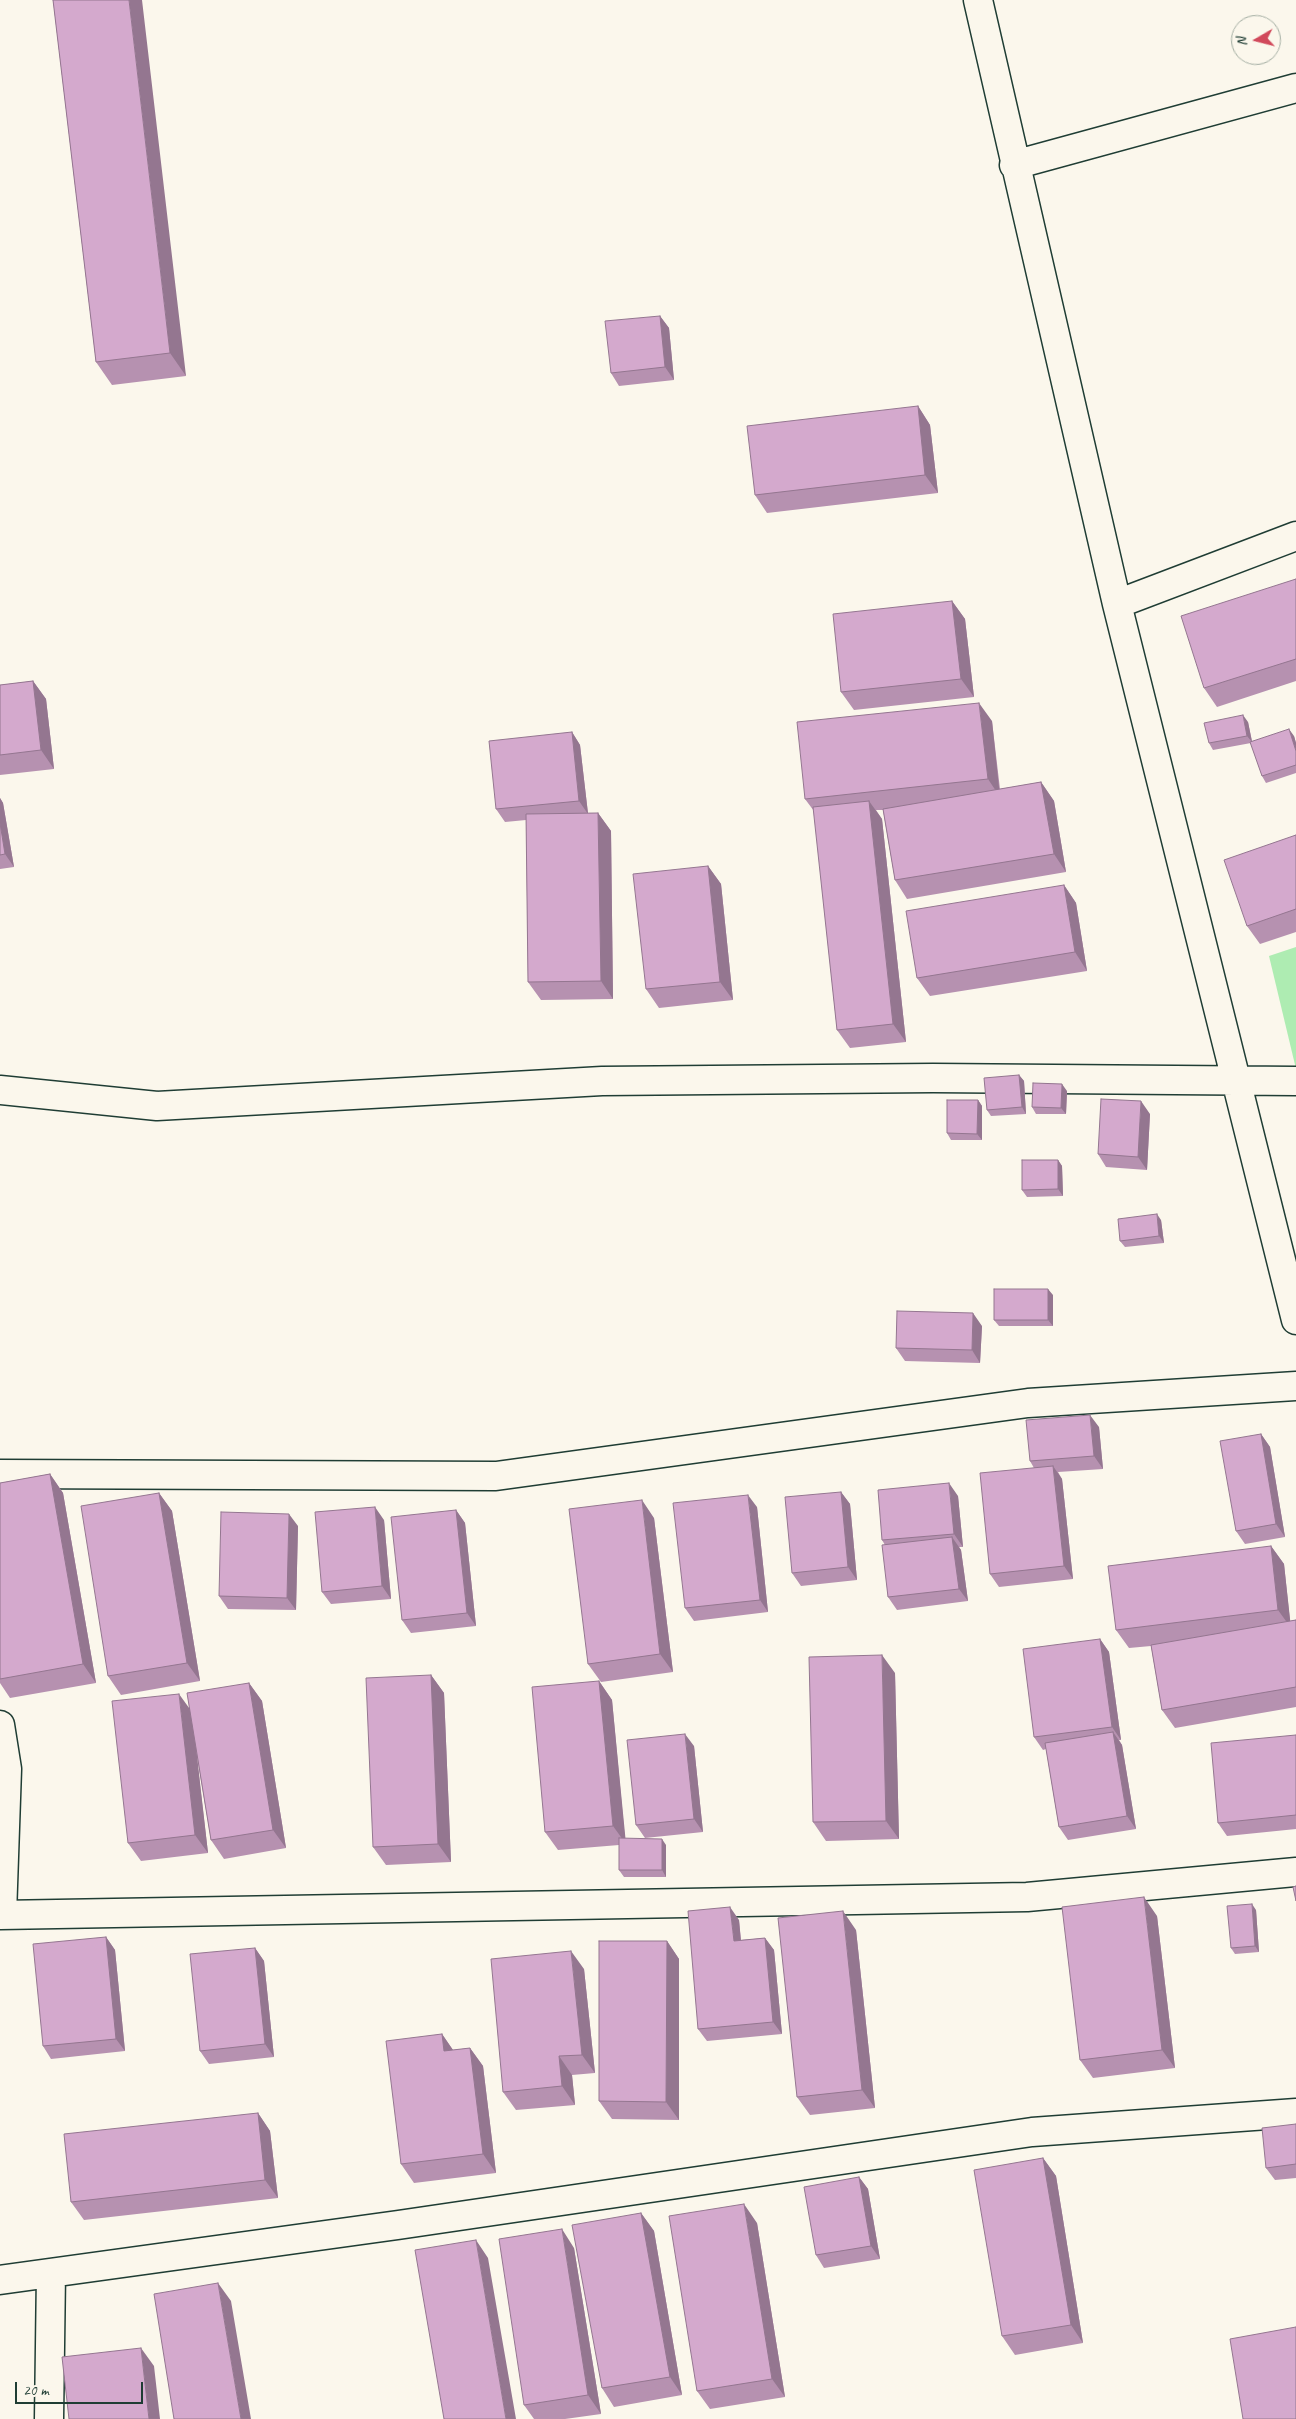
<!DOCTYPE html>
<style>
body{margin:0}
#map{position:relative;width:1296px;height:2419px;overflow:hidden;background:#fbf7ec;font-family:Caveat,sans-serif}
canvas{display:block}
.north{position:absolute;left:1231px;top:15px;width:50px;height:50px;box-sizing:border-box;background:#fbf7ec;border:1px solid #a3ada2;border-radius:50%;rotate:262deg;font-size:14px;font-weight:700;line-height:20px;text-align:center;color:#1f3d34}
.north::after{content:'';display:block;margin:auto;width:18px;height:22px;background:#d1495b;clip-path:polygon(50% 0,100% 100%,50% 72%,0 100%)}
.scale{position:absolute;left:15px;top:2382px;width:128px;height:22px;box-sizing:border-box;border:2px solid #1f3d34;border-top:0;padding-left:6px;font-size:15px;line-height:18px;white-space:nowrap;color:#1f3d34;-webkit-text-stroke:4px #fbf7ec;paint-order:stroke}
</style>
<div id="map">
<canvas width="1296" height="2419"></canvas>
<div class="north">N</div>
<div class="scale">20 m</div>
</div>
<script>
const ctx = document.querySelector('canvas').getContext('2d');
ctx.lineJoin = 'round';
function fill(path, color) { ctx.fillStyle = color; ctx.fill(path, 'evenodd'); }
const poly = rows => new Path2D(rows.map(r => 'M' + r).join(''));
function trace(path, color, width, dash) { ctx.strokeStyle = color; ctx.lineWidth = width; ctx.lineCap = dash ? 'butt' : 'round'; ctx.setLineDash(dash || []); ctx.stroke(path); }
fill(poly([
 [1296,947,1296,1069,1269,956]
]), '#aeecb2');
const minor = poly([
 [978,0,1117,604,1296,1320],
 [1014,165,1296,88],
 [1117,604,1296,536],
 [0,1090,157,1106,602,1081,933,1078,1296,1081],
 [0,1474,496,1476,1028,1403,1296,1386],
 [0,1725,7,1769,2,1915],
 [0,1915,1027,1897,1296,1872],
 [0,2280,398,2225,1032,2132,1296,2113],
 [49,2419,51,2273]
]);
trace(minor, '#1f3d34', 31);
trace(minor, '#fbf7ec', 28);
fill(poly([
 [53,0,186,376,112,385,96,362],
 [660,316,669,328,674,380,619,386,611,373],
 [918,406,930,425,938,493,767,513,755,495],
 [1296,579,1296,681,1217,707,1204,688],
 [952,601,965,619,974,697,854,710,841,692],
 [33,681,46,699,54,769,0,775,0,685],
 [992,721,1000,789,1041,782,1054,801,1066,872,907,899,895,880,883,810,876,810,882,819,906,1042,850,1048,837,1030,814,811,805,799],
 [1248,722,1252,741,1294,736,1296,743,1296,773,1266,783,1262,776,1251,743,1213,750,1209,743],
 [572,732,580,745,588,813,598,813,611,831,613,999,541,1000,528,982,526,820,505,822,496,809],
 [0,798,3,803,14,867,0,869],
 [1296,835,1296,932,1260,944,1247,926],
 [708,866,721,884,733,1000,659,1008,646,989],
 [1064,885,1076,903,1087,971,930,996,917,978],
 [1019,1075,1024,1081,1026,1114,991,1116,987,1110],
 [1067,1091,1066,1114,1036,1114,1032,1107],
 [978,1100,982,1106,982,1140,951,1140,947,1133],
 [1150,1114,1147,1170,1106,1167,1098,1154],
 [1058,1160,1062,1166,1063,1196,1027,1197,1022,1190],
 [1161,1220,1164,1243,1125,1247,1120,1241],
 [1053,1295,1053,1326,999,1326,994,1320],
 [982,1326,980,1363,905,1361,896,1348],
 [1099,1427,1103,1469,1058,1472,1062,1479,1073,1579,999,1587,990,1574,1034,1468,1030,1461],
 [1261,1434,1270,1447,1285,1537,1245,1544,1236,1531],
 [50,1474,63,1493,96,1683,10,1698,0,1683,0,1483],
 [841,1492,850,1504,857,1580,801,1586,792,1573],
 [159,1493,172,1511,200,1681,121,1695,108,1676],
 [958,1496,963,1547,959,1547,961,1550,968,1601,897,1610,888,1597,885,1545,882,1540],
 [757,1507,768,1612,694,1621,685,1608],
 [456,1510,465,1523,476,1626,411,1633,402,1620],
 [654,1518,673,1672,601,1682,588,1664],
 [384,1520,391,1599,331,1604,322,1592],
 [298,1526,296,1610,228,1609,219,1596],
 [1271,1546,1284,1564,1290,1621,1296,1620,1296,1707,1175,1728,1162,1710,1151,1646,1129,1648,1116,1630],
 [1100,1639,1109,1652,1121,1740,1119,1740,1122,1745,1136,1829,1068,1840,1059,1827,1046,1749,1043,1750,1034,1737],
 [895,1673,899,1839,826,1841,813,1822],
 [431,1675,444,1693,451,1862,386,1865,373,1847],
 [599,1681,612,1700,625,1839,666,1845,666,1877,624,1877,619,1870,619,1845,558,1850,545,1832],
 [249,1683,262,1701,286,1848,224,1859,211,1840,196,1751,208,1853,141,1861,128,1843,189,1708],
 [1296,1735,1296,1829,1227,1836,1218,1823],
 [694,1746,703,1832,645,1838,636,1825],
 [1256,1910,1259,1952,1235,1954,1231,1948],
 [1157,1916,1175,2068,1093,2078,1080,2060],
 [739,1920,741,1940,765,1938,774,1950,782,2034,707,2041,698,2029],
 [856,1930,875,2108,810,2115,797,2097],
 [106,1937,115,1950,125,2051,51,2059,43,2046],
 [667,1941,679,1959,679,2120,612,2119,599,2101],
 [255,1948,264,1961,274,2057,209,2064,200,2051],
 [584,1969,595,2073,572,2075,575,2105,516,2110,503,2092],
 [442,2034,453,2050,470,2048,483,2066,496,2173,414,2183,401,2164],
 [258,2113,270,2131,278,2198,84,2220,71,2202],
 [1296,2124,1296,2178,1275,2180,1266,2168],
 [1043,2158,1056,2176,1083,2343,1015,2355,1002,2336],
 [859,2177,868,2189,880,2259,824,2268,816,2255],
 [641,2213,654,2231,682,2395,614,2407,602,2388],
 [757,2223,785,2397,710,2409,697,2391],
 [574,2248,601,2414,565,2419,534,2419,524,2405]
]), '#b691b0');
fill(poly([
 [129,0,142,0,186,376,170,353],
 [660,316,669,328,674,380,665,367],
 [918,406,930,425,938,493,925,475],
 [952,601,965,619,974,697,961,679],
 [33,681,46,699,54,769,41,750],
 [979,703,992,721,1000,797,988,779],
 [1243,715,1248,722,1252,742,1247,736],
 [1289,729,1294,736,1296,743,1296,751],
 [572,732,580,745,588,814,579,801],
 [1041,782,1054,801,1066,872,1054,854],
 [0,798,3,803,14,867,5,854,0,823],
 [869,801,882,819,906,1042,893,1024],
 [598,813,611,831,613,999,601,981],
 [708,866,721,884,733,1000,720,982],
 [1064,885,1076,903,1087,971,1075,952],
 [1019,1075,1024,1081,1026,1114,1022,1107],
 [1062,1084,1067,1091,1066,1114,1061,1108],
 [978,1100,982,1106,982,1140,977,1134],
 [1141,1101,1150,1114,1147,1170,1138,1157],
 [1058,1160,1062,1166,1063,1196,1058,1189],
 [1157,1214,1161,1220,1164,1243,1159,1236],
 [1048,1289,1053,1295,1053,1326,1048,1320],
 [973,1313,982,1326,980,1363,972,1350],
 [1090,1415,1099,1427,1103,1469,1094,1456],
 [1261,1434,1270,1447,1285,1537,1276,1524],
 [1053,1466,1062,1479,1073,1579,1064,1566],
 [50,1474,63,1493,96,1683,83,1664],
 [949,1483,958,1496,963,1547,954,1534],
 [841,1492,850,1504,857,1580,848,1567],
 [159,1493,172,1511,200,1681,187,1663],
 [748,1495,757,1507,768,1612,760,1600],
 [642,1500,654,1518,673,1672,660,1654],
 [375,1507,384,1520,391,1599,382,1586],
 [456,1510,465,1523,476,1626,467,1613],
 [289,1514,298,1526,296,1610,287,1598],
 [952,1537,961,1550,968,1601,959,1589],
 [1271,1546,1284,1564,1291,1628,1278,1610],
 [1100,1639,1109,1652,1121,1740,1112,1727],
 [882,1655,895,1673,899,1839,886,1821],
 [431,1675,444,1693,451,1862,438,1844],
 [599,1681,612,1700,626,1844,613,1826],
 [249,1683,262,1701,286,1848,273,1830],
 [179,1694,192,1712,208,1853,195,1835],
 [1113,1732,1122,1745,1136,1829,1127,1816],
 [685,1734,694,1746,703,1832,694,1819],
 [662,1839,666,1845,666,1877,662,1870],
 [1144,1897,1157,1916,1175,2068,1162,2050],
 [1252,1904,1256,1910,1259,1952,1255,1946],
 [730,1907,739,1920,742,1953,734,1941],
 [843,1911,856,1930,875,2108,862,2090],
 [106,1937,115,1950,125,2051,116,2039],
 [765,1938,774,1950,782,2034,773,2022],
 [667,1941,679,1959,679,2120,666,2102],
 [255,1948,264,1961,274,2057,265,2044],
 [571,1951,584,1969,595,2073,582,2055],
 [442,2034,455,2053,444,2051],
 [470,2048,483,2066,496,2173,483,2154],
 [559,2056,572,2075,575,2105,562,2086],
 [258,2113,270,2131,278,2198,265,2180],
 [1043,2158,1056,2176,1083,2343,1071,2325],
 [859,2177,868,2189,880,2259,871,2246],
 [744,2204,757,2223,785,2397,772,2379],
 [641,2213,654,2231,682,2395,670,2377],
 [562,2229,574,2248,601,2414,588,2395],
 [476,2240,488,2258,516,2419,506,2419],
 [218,2283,231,2301,251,2419,241,2419],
 [141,2348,154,2366,160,2419,149,2419]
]), '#947690');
const building = poly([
 [53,0,129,0,170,353,96,362,53,0],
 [660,316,665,367,611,373,605,321,660,316],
 [918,406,925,475,755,495,747,426,918,406],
 [1296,579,1296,659,1204,688,1181,616,1296,579],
 [952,601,961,679,841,692,833,614,952,601],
 [33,681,41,750,0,755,0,685,33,681],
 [979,703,988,779,805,799,797,722,979,703],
 [1243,715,1247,736,1209,743,1204,723,1243,715],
 [1289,729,1296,751,1296,765,1262,776,1250,742,1289,729],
 [572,732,579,801,496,809,489,741,572,732],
 [1041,782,1054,854,895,880,883,809,1041,782],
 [869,801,893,1024,837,1030,813,807,869,801],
 [598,813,601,981,528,982,526,814,598,813],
 [0,823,5,854,0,855,0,823],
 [1296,835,1296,909,1247,926,1224,860,1296,835],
 [708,866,720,982,646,989,633,874,708,866],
 [1064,885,1075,952,917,978,906,911,1064,885],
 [1019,1075,1022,1107,987,1110,984,1078,1019,1075],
 [1033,1083,1062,1084,1061,1108,1032,1107,1033,1083],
 [1101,1099,1141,1101,1138,1157,1098,1154,1101,1099],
 [947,1100,978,1100,977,1134,947,1133,947,1100],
 [1022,1160,1058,1160,1058,1189,1022,1190,1022,1160],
 [1157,1214,1159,1236,1120,1241,1118,1219,1157,1214],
 [994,1289,1048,1289,1048,1320,994,1320,994,1289],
 [897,1311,973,1313,972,1350,896,1348,897,1311],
 [1090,1415,1094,1456,1030,1461,1026,1420,1090,1415],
 [1261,1434,1276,1524,1236,1531,1220,1441,1261,1434],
 [1053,1466,1064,1566,990,1574,980,1473,1053,1466],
 [50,1474,83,1664,0,1679,0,1483,50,1474],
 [949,1483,954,1534,882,1540,878,1490,949,1483],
 [841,1492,848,1567,792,1573,785,1497,841,1492],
 [159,1493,187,1663,108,1676,81,1506,159,1493],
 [748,1495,760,1600,685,1608,673,1503,748,1495],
 [642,1500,660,1654,588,1664,569,1509,642,1500],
 [375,1507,382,1586,322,1592,315,1512,375,1507],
 [456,1510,467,1613,402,1620,391,1517,456,1510],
 [221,1512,289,1514,287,1598,219,1596,221,1512],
 [952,1537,959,1589,888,1597,882,1545,952,1537],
 [1271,1546,1278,1610,1116,1630,1108,1566,1271,1546],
 [1296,1620,1296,1687,1162,1710,1151,1645,1296,1620],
 [1100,1639,1112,1727,1034,1737,1023,1649,1100,1639],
 [882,1655,886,1821,813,1822,809,1657,882,1655],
 [431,1675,438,1844,373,1847,366,1678,431,1675],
 [599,1681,613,1826,545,1832,532,1687,599,1681],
 [249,1683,273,1830,211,1840,187,1693,249,1683],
 [179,1694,195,1835,128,1843,112,1701,179,1694],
 [1113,1732,1127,1816,1059,1827,1045,1743,1113,1732],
 [685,1734,694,1819,636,1825,627,1740,685,1734],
 [1296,1735,1296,1815,1218,1823,1211,1743,1296,1735],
 [619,1838,662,1839,662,1870,619,1870,619,1838],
 [1296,1886,1296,1901,1293,1887,1296,1886],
 [1144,1897,1162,2050,1080,2060,1062,1907,1144,1897],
 [1252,1904,1255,1946,1231,1948,1227,1906,1252,1904],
 [730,1907,734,1941,765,1938,773,2022,698,2029,688,1911,730,1907],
 [843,1911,862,2090,797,2097,778,1918,843,1911],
 [106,1937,116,2039,43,2046,33,1944,106,1937],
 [599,1941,667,1941,666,2102,599,2101,599,1941],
 [255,1948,265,2044,200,2051,190,1954,255,1948],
 [571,1951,582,2055,559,2056,562,2086,503,2092,491,1959,571,1951],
 [442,2034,444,2051,470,2048,483,2154,401,2164,386,2041,442,2034],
 [258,2113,265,2180,71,2202,64,2134,258,2113],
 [1296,2124,1296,2164,1266,2168,1262,2128,1296,2124],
 [1043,2158,1071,2325,1002,2336,974,2170,1043,2158],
 [859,2177,871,2246,816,2255,804,2187,859,2177],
 [744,2204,772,2379,697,2391,669,2216,744,2204],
 [641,2213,670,2377,602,2388,572,2225,641,2213],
 [562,2229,588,2395,524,2405,499,2239,562,2229],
 [476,2240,506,2419,444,2419,415,2250,476,2240],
 [218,2283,241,2419,174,2419,154,2294,218,2283],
 [1296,2327,1296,2419,1243,2419,1230,2339,1296,2327],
 [141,2348,149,2419,69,2419,62,2357,141,2348]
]);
fill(building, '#d4a9cd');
trace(building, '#947690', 1);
</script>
